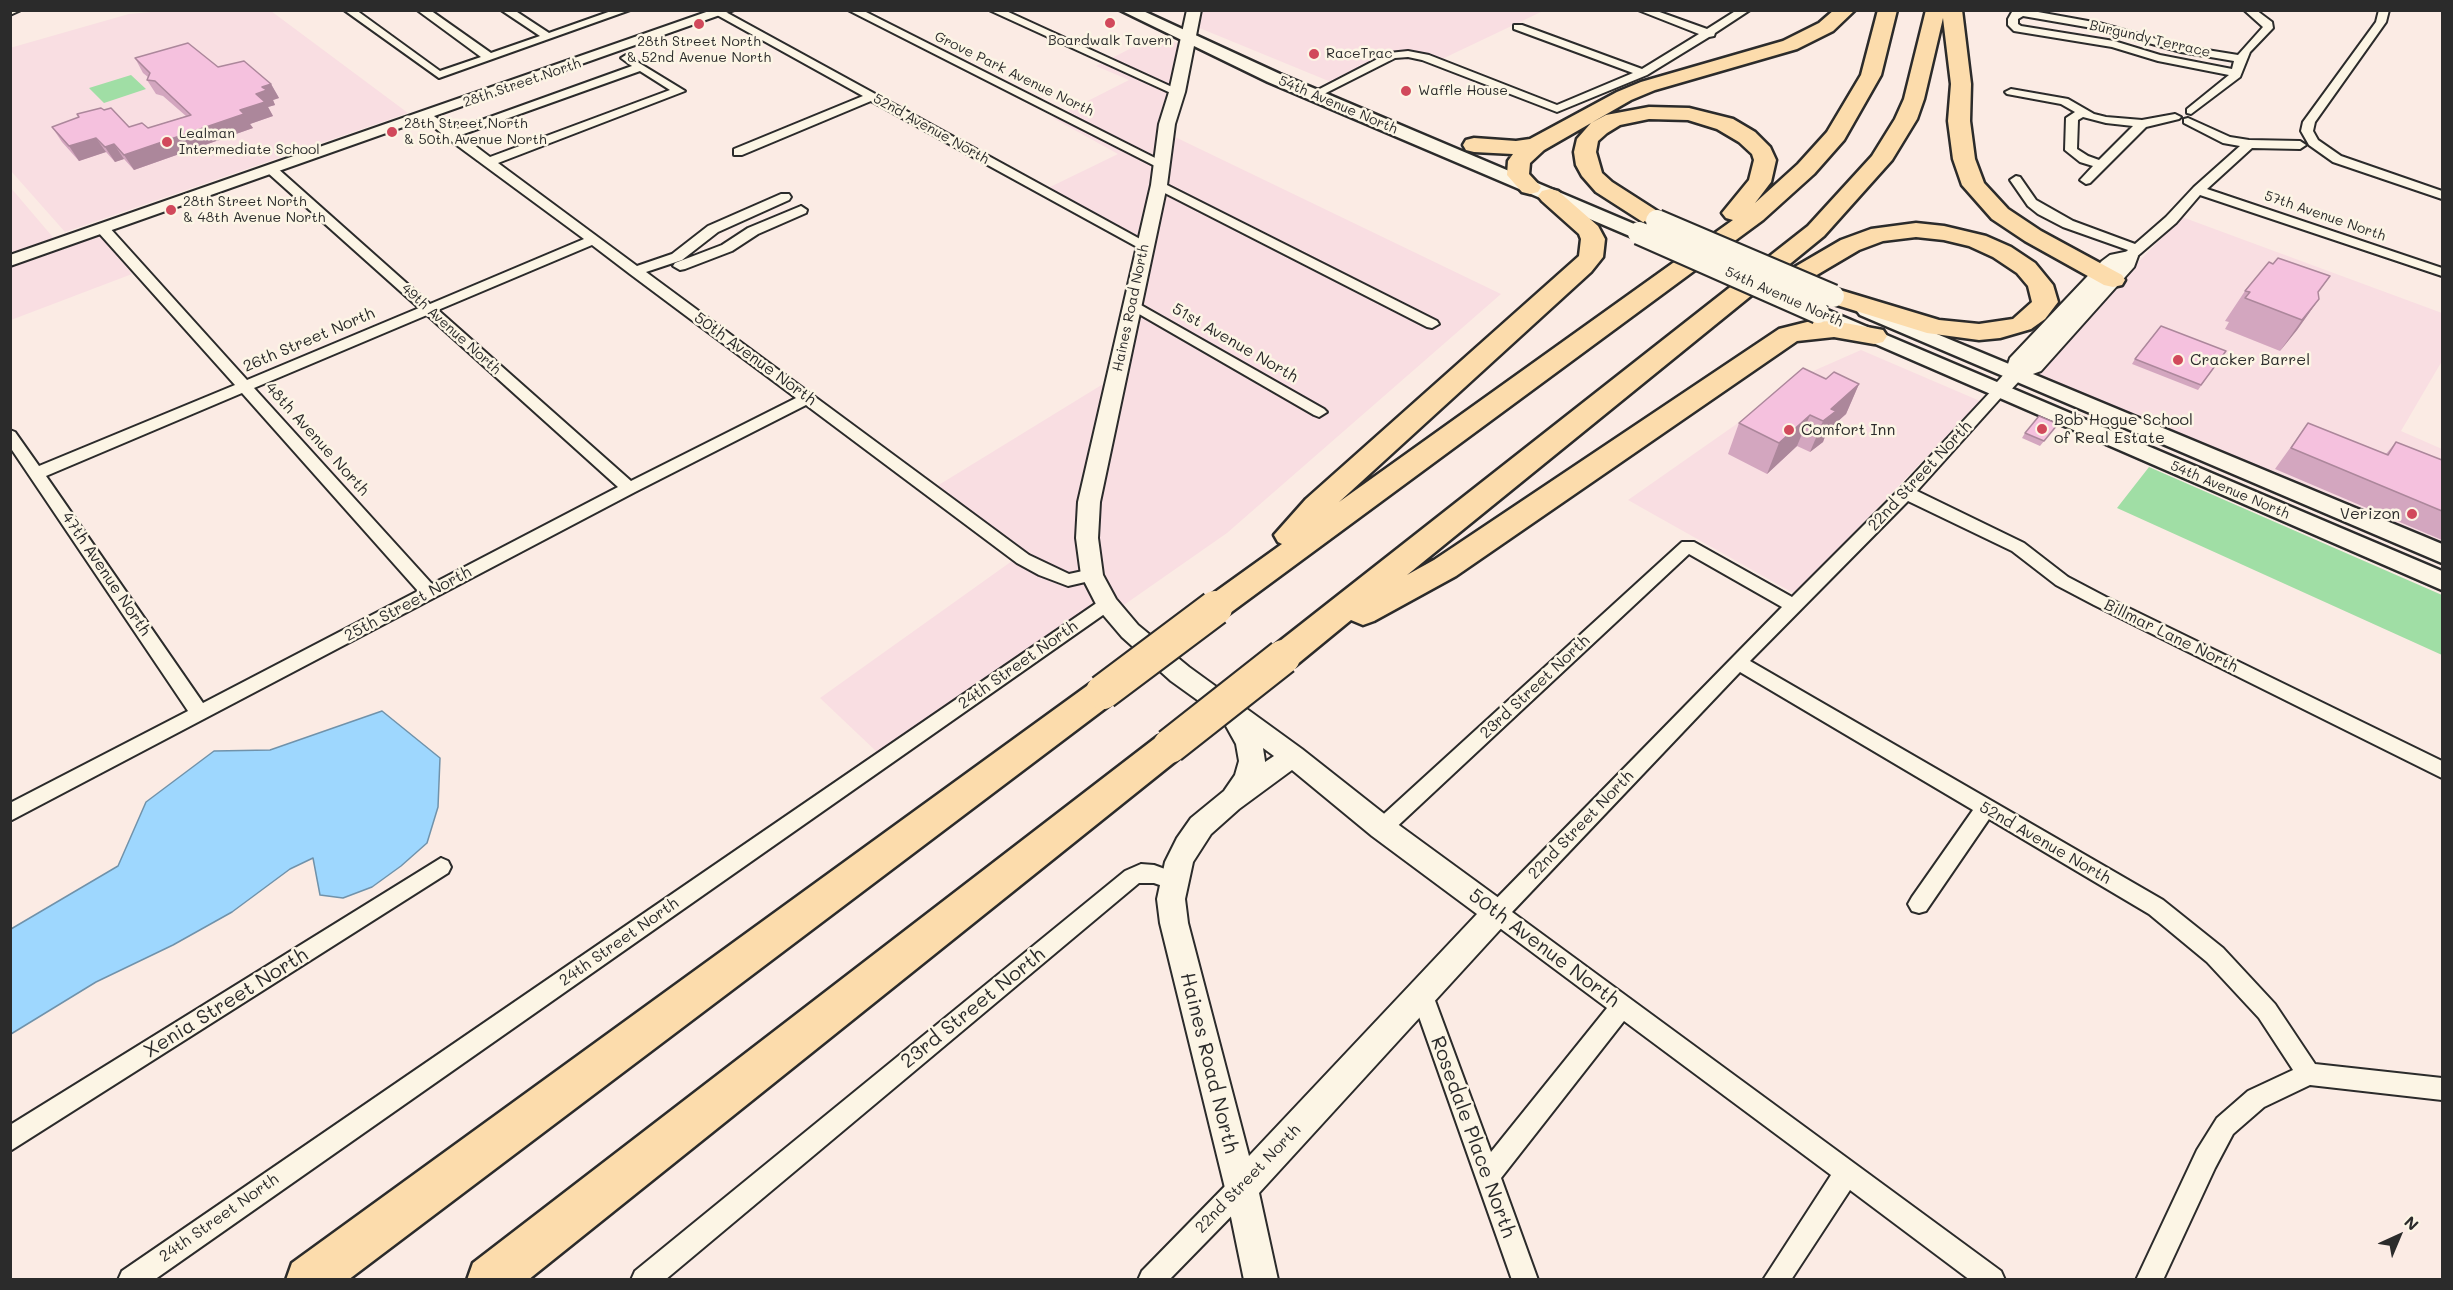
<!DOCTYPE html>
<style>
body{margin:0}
#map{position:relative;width:2453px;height:1290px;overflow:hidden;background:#fbebe4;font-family:Mali,sans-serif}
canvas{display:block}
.frame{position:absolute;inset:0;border:12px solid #2b2b2b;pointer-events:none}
.north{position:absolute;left:2369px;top:1206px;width:60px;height:60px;-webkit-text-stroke:4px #fcf5e5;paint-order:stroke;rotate:44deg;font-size:16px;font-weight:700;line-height:24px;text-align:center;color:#2b2b2b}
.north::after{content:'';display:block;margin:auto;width:21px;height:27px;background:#2b2b2b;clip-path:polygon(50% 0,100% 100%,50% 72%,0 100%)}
</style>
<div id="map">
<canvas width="2453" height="1290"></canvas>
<div class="frame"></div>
<div class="north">N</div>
</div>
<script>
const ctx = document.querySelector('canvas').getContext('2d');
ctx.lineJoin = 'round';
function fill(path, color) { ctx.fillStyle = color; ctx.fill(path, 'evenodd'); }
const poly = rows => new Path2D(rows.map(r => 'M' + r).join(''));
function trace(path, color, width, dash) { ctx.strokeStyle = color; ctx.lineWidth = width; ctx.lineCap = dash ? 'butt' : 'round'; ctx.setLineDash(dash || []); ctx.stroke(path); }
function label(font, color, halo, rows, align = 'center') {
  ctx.font = font + ' Mali,sans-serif'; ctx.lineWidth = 5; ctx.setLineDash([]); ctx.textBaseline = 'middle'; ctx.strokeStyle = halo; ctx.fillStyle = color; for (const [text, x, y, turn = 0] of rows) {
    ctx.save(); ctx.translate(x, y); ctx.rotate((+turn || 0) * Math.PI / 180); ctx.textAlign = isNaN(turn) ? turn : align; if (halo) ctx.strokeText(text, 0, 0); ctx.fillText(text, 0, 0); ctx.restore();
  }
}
fill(poly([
 [174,10,271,11,408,113,65,232,11,171,10,48,129,14],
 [1200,10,1542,10,1543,11,1440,60,1412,51,1390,53,1331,82,1197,27],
 [1153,37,1170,37,1167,39,1181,45,1173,86,1110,59],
 [1102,63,1171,94,1156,157,1066,112,1129,80,1096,66],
 [1057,116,1155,166,1153,184,1150,185,1152,186,1139,237,1048,188,1118,154,1053,118],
 [1173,136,1501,294,1227,533,1121,607,1100,572,1095,537,1097,501,1137,313,1319,419,1330,412,1140,302,1164,192,1433,330,1442,324,1166,183],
 [11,188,57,242,11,258],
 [2182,217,2442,313,2442,361,2401,431,2442,449,2442,548,2029,375],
 [99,235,132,274,11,320,10,266],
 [1861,350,1980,401,1795,594,1628,500,1811,372],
 [1108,381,1082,571,1070,573,1030,554,937,486],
 [1012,561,1038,576,1062,586,1086,582,1095,603,878,753,820,698]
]), '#f9dee2');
fill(poly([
 [131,75,146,89,104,103,89,88],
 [2149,467,2442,595,2442,655,2117,508]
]), '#a0dea5');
const water = poly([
 [382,711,440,758,438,807,427,843,401,866,372,887,343,898,320,895,313,858,290,869,232,912,173,945,96,982,11,1034,11,929,118,866,146,802,214,751,270,750,382,711]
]);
fill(water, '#9ed7fe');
trace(water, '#7092aa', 1.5);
const minor = poly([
 [10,10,21,10,10,15,10,10],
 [344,10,356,10,440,71,481,57,417,10,430,10,491,53,540,36,501,10,514,10,549,33,614,10,630,10,439,78,344,10],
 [708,10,722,10,1151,245,1149,248,1139,248,871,101,742,155,734,155,734,149,863,96,708,10],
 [848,10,862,10,1167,164,1161,168,1157,167,848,10],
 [989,10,1004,10,1183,92,1181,94,1173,94,989,10],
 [1638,10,1654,10,1707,29,1737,10,1750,10,1715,33,1714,36,1709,37,1647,75,1557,112,1422,60,1408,57,1395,58,1318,97,1310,97,1308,95,1389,53,1408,51,1429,55,1557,105,1633,73,1514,29,1514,25,1522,25,1642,69,1699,34,1638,10],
 [2027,10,2099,23,2182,46,2238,55,2263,27,2244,10,2256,10,2272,22,2273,28,2250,52,2240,77,2191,114,2187,113,2187,109,2229,75,2158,61,2112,47,2014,31,2008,25,2008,19,2012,12,2027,10],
 [2023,16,2098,29,2181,52,2234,61,2232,69,2160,55,2114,41,2021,26,2018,24,2018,19,2023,16],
 [2379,10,2389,10,2386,22,2315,122,2313,131,2318,140,2341,156,2442,191,2442,199,2333,162,2309,145,2301,131,2303,122,2376,22,2379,10],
 [626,55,685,91,498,163,637,266,672,254,708,226,781,194,789,194,791,197,789,200,718,232,682,260,646,272,1029,555,1069,574,1092,569,1098,571,1101,575,1098,579,1068,586,1039,575,1017,563,806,405,635,492,10,821,10,803,188,711,10,447,10,430,15,432,39,466,235,385,98,232,97,229,98,226,108,226,247,380,419,308,268,173,268,167,276,167,430,304,584,239,447,138,423,118,423,114,431,114,454,130,632,66,621,58,626,55],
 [640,71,670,90,490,157,461,135,640,71],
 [592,245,630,274,796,398,631,481,438,310,592,245],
 [427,315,618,487,432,584,254,388,427,315],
 [242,393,418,591,203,703,46,476,242,393],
 [2011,89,2068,99,2094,114,2106,117,2142,120,2175,114,2181,117,2179,119,2146,127,2090,183,2086,184,2080,180,2093,166,2080,162,2065,150,2066,118,2075,112,2061,104,2007,94,2005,92,2011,89],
 [2083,117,2106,123,2133,126,2099,160,2088,156,2077,149,2078,120,2083,117],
 [2188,118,2230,137,2249,140,2300,141,2306,145,2300,149,2252,148,2207,189,2442,268,2442,276,2200,195,2176,223,2134,259,2129,260,2122,256,2128,250,2063,227,2038,214,2028,206,2010,180,2016,176,2020,177,2036,200,2073,221,2135,244,2166,217,2194,187,2240,146,2223,143,2184,123,2184,119,2188,118],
 [1159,181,1437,321,1439,324,1432,328,1427,327,1155,188,1153,185,1159,181],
 [801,206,807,210,806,213,758,234,732,251,685,269,680,270,673,266,675,263,722,245,748,228,801,206],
 [1132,300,1324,409,1327,412,1319,417,1314,415,1127,307,1125,304,1127,301,1132,300],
 [2000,385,2007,390,2005,393,1917,491,2024,543,2068,577,2106,597,2442,761,2442,778,2094,605,2056,585,2012,551,1908,501,1750,661,2163,900,2223,948,2275,1004,2315,1064,2442,1078,2442,1100,2310,1085,2264,1107,2233,1134,2215,1168,2163,1280,2136,1280,2197,1150,2217,1118,2248,1091,2293,1070,2259,1018,2207,962,2149,914,1989,819,1926,911,1919,913,1912,911,1908,904,1912,897,1973,810,1740,672,1512,912,2001,1271,2005,1280,1970,1280,1850,1190,1791,1280,1763,1280,1831,1175,1624,1021,1501,1178,1538,1280,1512,1280,1411,994,1414,987,1422,984,1430,987,1491,1152,1607,1008,1489,920,1486,913,1489,906,1782,607,1689,554,1389,834,1382,836,1375,834,1372,828,1375,822,1682,542,1694,542,1792,597,1900,489,1995,387,2000,385],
 [1107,598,1113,600,1116,604,1113,608,154,1280,118,1280,122,1271,1101,600,1107,598],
 [441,858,448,861,451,867,448,873,10,1151,10,1125,441,858],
 [1141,864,1154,865,1181,875,1184,881,1181,887,1174,890,1154,883,1139,883,665,1280,631,1280,635,1271,1125,871,1141,864],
 [1241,1176,1250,1179,1253,1188,1250,1197,1169,1280,1138,1280,1142,1271,1232,1179,1241,1176]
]);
const tertiary = poly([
 [712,10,734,10,10,266,10,255,712,10],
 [1187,10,1201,10,1185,92,1175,124,1167,185,1100,502,1098,538,1103,575,1116,599,1138,625,1189,667,1302,749,1392,820,1507,904,1511,913,1507,922,1259,1193,1278,1280,1244,1280,1225,1188,1160,923,1157,899,1165,862,1177,838,1191,818,1224,791,1235,775,1239,761,1236,744,1221,717,1171,681,1122,637,1099,610,1081,575,1076,538,1078,502,1151,185,1159,124,1169,92,1187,10],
 [1263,748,1274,756,1265,762,1265,761,1263,748],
 [1292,770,1372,836,1477,914,1249,1156,1188,923,1185,899,1193,862,1211,834,1239,809,1292,770],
 [2129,251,2135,252,2138,256,2134,267,2041,371,2022,378,2007,394,1993,394,1990,390,2005,373,2010,358,2102,261,2110,255,2129,251]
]);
const secondary = poly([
 [1120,10,1141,10,1280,74,1646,229,1649,233,1646,237,1639,239,1632,237,1268,82,1120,10],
 [1867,305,2442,544,2442,563,1860,315,1857,311,1860,307,1867,305],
 [1818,306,2442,571,2442,590,1811,316,1808,312,1811,308,1818,306]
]);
const motorway = poly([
 [1834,10,1855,10,1833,31,1797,49,1655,90,1631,100,1544,150,1530,163,1529,174,1541,187,1538,192,1530,194,1522,192,1507,175,1508,161,1513,154,1474,152,1466,150,1463,145,1466,140,1474,138,1516,141,1530,139,1617,92,1641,82,1783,41,1819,23,1834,10],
 [1878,10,1897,10,1881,75,1844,140,1814,174,1763,220,1226,616,1215,620,1204,616,1199,608,1204,600,1282,544,1278,542,1274,535,1306,499,1579,256,1581,239,1579,234,1542,201,1538,196,1542,191,1550,189,1558,191,1598,226,1605,239,1603,257,1591,272,1339,502,1733,220,1726,218,1722,213,1749,180,1754,160,1752,154,1739,142,1717,129,1688,120,1649,119,1620,125,1607,133,1598,141,1596,152,1602,173,1612,182,1665,216,1669,221,1665,226,1657,228,1649,226,1596,192,1582,176,1576,165,1574,152,1577,139,1591,123,1606,115,1649,107,1689,108,1733,119,1755,132,1770,147,1776,160,1771,182,1755,203,1798,164,1827,132,1861,75,1878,10],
 [1926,10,1962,10,1971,84,1970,121,1975,159,1984,183,2008,209,2041,231,2122,275,2125,280,2122,285,2113,287,2104,285,2025,241,1992,219,1962,185,1953,159,1948,121,1951,84,1943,18,1924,99,1917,119,1892,160,1824,236,1764,285,1841,240,1871,229,1916,223,1944,226,1986,236,2011,247,2035,263,2053,285,2058,302,2045,319,2031,329,2000,338,1979,340,1927,333,1824,301,1820,296,1824,291,1833,288,1939,320,1979,324,2013,319,2032,302,2028,286,2017,273,1993,257,1969,246,1944,240,1916,237,1883,241,1859,250,1781,296,1772,299,1763,296,1759,291,1763,286,1407,575,1434,560,1779,329,1807,322,1834,321,1883,330,1887,336,1883,342,1874,344,1834,337,1797,341,1456,576,1374,621,1363,625,1351,620,1295,666,1283,669,1271,666,1266,657,1271,648,1808,226,1872,156,1895,119,1904,99,1926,10],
 [1103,679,1115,683,1120,692,1115,701,348,1280,286,1280,292,1263,1091,683,1103,679],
 [1170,732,1182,736,1188,746,1182,756,528,1280,467,1280,473,1263,1158,736,1170,732]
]);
trace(minor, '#2b2b2b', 4);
trace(tertiary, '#2b2b2b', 4);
trace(secondary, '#2b2b2b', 5);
trace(motorway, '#2b2b2b', 5);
fill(minor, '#fcf5e5');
fill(tertiary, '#fcf5e5');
fill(secondary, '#fcf5e5');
fill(motorway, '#fcdcac');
const secondaryBridge = poly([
 [1657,221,1833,296],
 [1639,233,1818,312]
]);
const motorwayBridge = poly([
 [1103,692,1215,608],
 [1170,746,1283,657]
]);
trace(secondaryBridge, '#2b2b2b', 26, []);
trace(motorwayBridge, '#2b2b2b', 38, []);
trace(secondaryBridge, '#fcf5e5', 22);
trace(motorwayBridge, '#fcdcac', 34);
fill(poly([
 [135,58,218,67,271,84,279,98,273,100,275,105,268,107,273,116,250,124,253,128,134,170,124,159,115,162,106,152,79,161,62,142,52,127,129,127,148,128,186,116,163,96,156,94,147,80,148,77,143,73],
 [2273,264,2330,276,2318,293,2319,299,2297,330,2280,351,2225,329,2229,322,2225,321,2245,291],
 [2226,351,2198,390,2132,364,2135,359],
 [1826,379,1859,384,1846,414,1827,431,1823,442,1810,452,1797,446,1767,474,1728,454,1739,423],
 [2308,423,2386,454,2396,442,2442,460,2442,540,2275,469],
 [2058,424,2040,446,2022,438,2025,433]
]), '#d3a6bf');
fill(poly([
 [271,84,279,98,273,100,275,105,268,107,273,116,250,124,253,128,134,170,124,155,240,110,262,87],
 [96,138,106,152,79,161,69,146],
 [114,144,124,159,115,162,105,147],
 [2319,299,2297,330,2280,351,2302,320],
 [1859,384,1846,414,1827,431,1823,442,1810,452,1823,421,1831,409],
 [1810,415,1797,446,1767,474,1779,443]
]), '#ac879b');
const building = poly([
 [188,43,218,67,244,61,271,84,262,87,267,90,256,94,265,102,240,110,244,114,124,155,114,144,105,147,96,138,69,146,52,127,79,117,77,114,101,108,104,110,111,108,129,127,142,123,148,128,191,115,155,81,147,80,150,73,135,58,188,43],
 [2278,258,2330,276,2318,292,2319,299,2302,320,2245,298,2250,292,2245,291,2269,262,2273,264,2278,258],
 [2161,326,2226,351,2201,385,2135,359,2161,326],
 [1803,368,1826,379,1834,372,1859,384,1831,409,1836,411,1823,421,1810,415,1779,443,1739,423,1803,368],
 [2039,416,2058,424,2044,441,2025,433,2039,416],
 [2308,423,2388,455,2396,442,2442,460,2442,511,2291,448,2308,423]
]);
fill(building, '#f5c1de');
trace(building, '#ac879b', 1.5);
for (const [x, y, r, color] of [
 [1110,23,6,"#d1495b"],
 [699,24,6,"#d1495b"],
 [1314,54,6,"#d1495b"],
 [1406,91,6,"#d1495b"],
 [392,132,6,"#d1495b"],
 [167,142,6,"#d1495b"],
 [171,210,6,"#d1495b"],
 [2178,360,6,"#d1495b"],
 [2042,429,6,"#d1495b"],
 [1789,430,6,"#d1495b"],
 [2412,514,6,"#d1495b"]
]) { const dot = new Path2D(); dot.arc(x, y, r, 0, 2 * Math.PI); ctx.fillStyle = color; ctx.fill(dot); trace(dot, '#fcf5e5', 2); }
label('14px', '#2b2b2b', '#fcf5e5', [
 ["Burgundy Terrace",2150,39,13],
 ["Grove Park Avenue North",1014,74,26],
 ["28th Street North",522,83,-19],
 ["54th Avenue North",1338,105,23],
 ["52nd Avenue North",931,129,29],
 ["57th Avenue North",2325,216,19],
 ["54th Avenue North",1784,297,24],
 ["Haines Road North",1131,308,-78],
 ["49th Avenue North",451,329,42],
 ["54th Avenue North",2230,490,23]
]);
label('14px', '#2b2b2b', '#fcf5e5', [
 ["Boardwalk Tavern",1110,41,"center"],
 ["28th Street North",699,42,"center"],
 ["& 52nd Avenue North",699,58,"center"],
 ["RaceTrac",1326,54],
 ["Waffle House",1418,91],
 ["28th Street North",404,124],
 ["& 50th Avenue North",404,140],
 ["Lealman",179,134],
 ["Intermediate School",179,150],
 ["28th Street North",183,202],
 ["& 48th Avenue North",183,218]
], 'left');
label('16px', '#2b2b2b', '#fcf5e5', [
 ["26th Street North",309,340,-23],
 ["51st Avenue North",1235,343,30],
 ["50th Avenue North",755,359,36],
 ["48th Avenue North",317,439,48],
 ["22nd Street North",1920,476,-47],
 ["47th Avenue North",106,574,56],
 ["25th Street North",408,604,-28],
 ["Billmar Lane North",2171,636,26],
 ["24th Street North",1018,665,-35],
 ["23rd Street North",1535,687,-43],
 ["22nd Street North",1581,825,-46],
 ["52nd Avenue North",2045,843,30],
 ["24th Street North",619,942,-35],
 ["22nd Street North",1248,1179,-46],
 ["24th Street North",219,1218,-35]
]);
label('16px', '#2b2b2b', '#fcf5e5', [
 ["Cracker Barrel",2190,360],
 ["Bob Hogue School",2054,420],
 ["of Real Estate",2054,438],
 ["Comfort Inn",1801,430],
 ["Verizon",2400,514,"right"]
], 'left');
label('20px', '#2b2b2b', '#fcf5e5', [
 ["50th Avenue North",1544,948,37],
 ["Xenia Street North",226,1003,-32],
 ["23rd Street North",973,1008,-39],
 ["Haines Road North",1209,1063,76],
 ["Rosedale Place North",1473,1137,70]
]);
</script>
